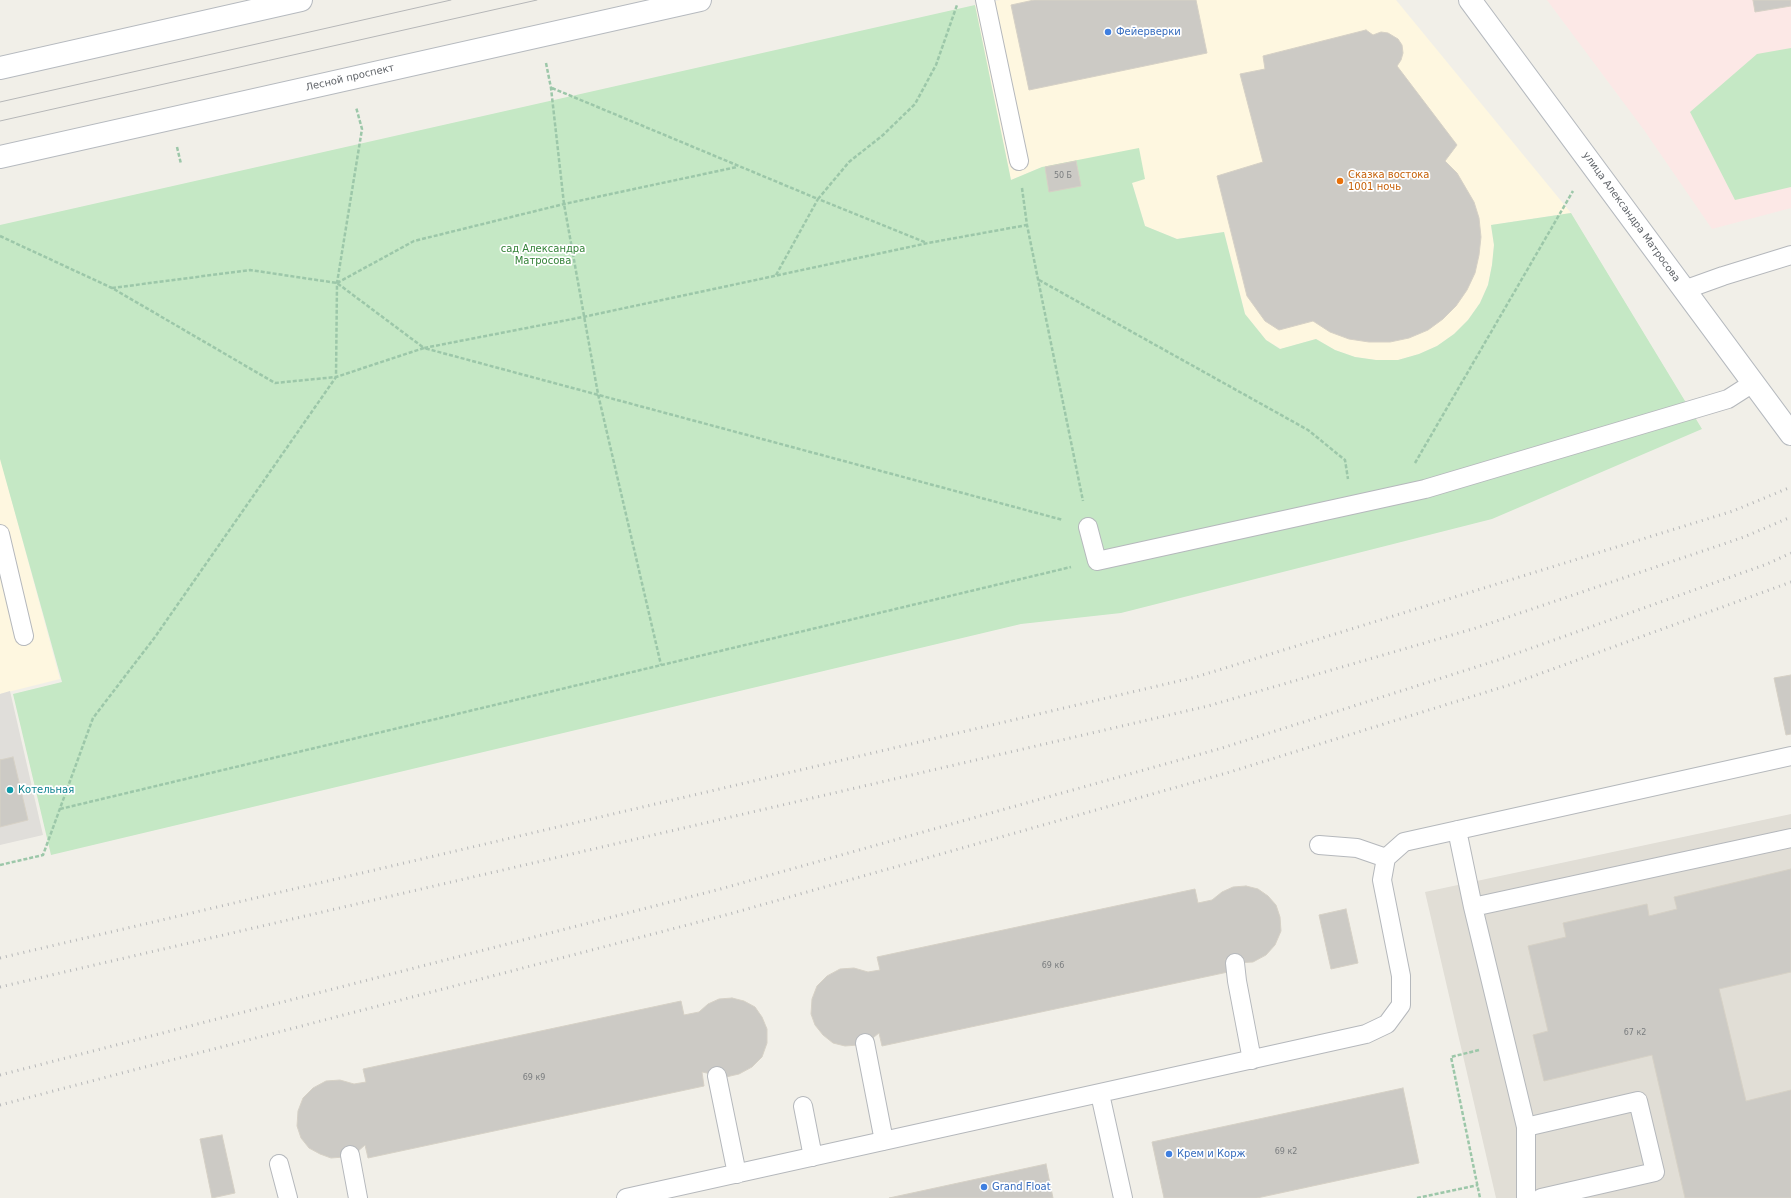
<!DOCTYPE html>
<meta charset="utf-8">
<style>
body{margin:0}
canvas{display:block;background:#f1efe8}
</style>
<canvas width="1791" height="1198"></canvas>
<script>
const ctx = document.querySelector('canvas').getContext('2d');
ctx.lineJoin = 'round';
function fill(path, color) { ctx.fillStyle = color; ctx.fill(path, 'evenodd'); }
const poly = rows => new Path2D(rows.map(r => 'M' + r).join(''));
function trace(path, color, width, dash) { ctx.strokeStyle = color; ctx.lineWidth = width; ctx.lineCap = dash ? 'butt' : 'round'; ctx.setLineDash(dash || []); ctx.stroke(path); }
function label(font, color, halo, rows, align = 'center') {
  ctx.font = font + ' "DejaVu Sans",sans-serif'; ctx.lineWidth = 3.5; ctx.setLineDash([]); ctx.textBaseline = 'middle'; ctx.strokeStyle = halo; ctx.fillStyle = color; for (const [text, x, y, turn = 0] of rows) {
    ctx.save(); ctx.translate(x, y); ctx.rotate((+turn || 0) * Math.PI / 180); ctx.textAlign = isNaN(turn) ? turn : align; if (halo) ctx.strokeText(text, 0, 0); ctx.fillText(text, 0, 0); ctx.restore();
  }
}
fill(poly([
 [1000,0,1396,0,1571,213,1491,225,1494,245,1492,265,1488,285,1480,303,1468,320,1454,334,1437,346,1419,354,1398,360,1376,360,1355,357,1335,350,1316,339,1281,349,1266,340,1245,314,1224,232,1177,239,1145,226,1132,183,1042,167,1011,180,975,5],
 [0,457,60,679,0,694]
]), '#fef7e0');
fill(poly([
 [10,691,43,835,0,845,0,694]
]), '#e0deda');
fill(poly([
 [1791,814,1791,1198,1496,1198,1425,892]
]), '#e1ded6');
fill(poly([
 [1547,0,1791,0,1791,208,1712,229,1644,130]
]), '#fce8e6');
fill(poly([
 [975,5,1011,180,1042,167,1139,148,1145,179,1132,183,1145,226,1177,239,1224,232,1245,314,1266,340,1280,349,1316,339,1335,350,1355,357,1376,360,1398,360,1419,354,1437,346,1454,334,1468,320,1480,303,1488,285,1492,265,1494,245,1491,225,1571,213,1702,429,1492,519,1121,613,1021,624,51,855,13,694,62,682,0,459,0,225],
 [1791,48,1791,187,1735,200,1690,112,1757,54]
]), '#c5e8c5');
const building = poly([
 [1034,0,1196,0,1207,53,1029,90,1011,5,1034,0],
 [1753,0,1791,0,1791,6,1755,12,1753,0],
 [1366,30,1373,35,1381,32,1388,33,1398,39,1402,45,1403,53,1401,60,1397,66,1457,145,1445,161,1457,173,1474,202,1479,218,1481,237,1479,255,1475,273,1467,290,1456,306,1443,319,1428,330,1409,338,1390,342,1369,342,1349,339,1330,332,1313,321,1279,330,1265,321,1247,296,1217,176,1263,162,1240,74,1265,69,1263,56,1366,30],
 [1076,161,1081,186,1049,192,1045,167,1076,161],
 [1791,675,1791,734,1786,735,1774,678,1791,675],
 [13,757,28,820,0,827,0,759,0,760,13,757],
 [1791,869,1791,972,1719,989,1746,1101,1791,1090,1791,1198,1685,1198,1652,1055,1544,1081,1533,1035,1548,1031,1528,946,1566,937,1563,923,1647,904,1649,916,1677,909,1674,897,1791,869],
 [1246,886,1258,889,1268,896,1276,905,1280,917,1281,931,1275,945,1266,955,1253,962,1235,963,1225,959,1228,972,882,1046,879,1033,869,1041,858,1045,845,1046,833,1043,823,1035,815,1025,811,1014,812,999,817,986,827,976,840,969,854,968,868,972,880,970,877,957,1195,889,1198,903,1212,900,1222,892,1233,887,1246,886],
 [1346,909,1358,963,1331,969,1319,915,1346,909],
 [732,998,744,1001,755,1007,762,1017,767,1029,767,1043,762,1057,752,1067,739,1074,726,1077,702,1072,704,1086,368,1158,365,1145,356,1153,344,1157,331,1158,320,1154,309,1148,301,1138,297,1126,298,1111,303,1098,313,1088,326,1081,340,1080,354,1084,366,1082,363,1069,681,1001,684,1015,699,1012,708,1004,719,999,732,998],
 [1403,1088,1419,1163,1257,1198,1164,1198,1152,1142,1403,1088],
 [222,1135,235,1193,212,1198,200,1139,222,1135],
 [1046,1164,1053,1198,889,1198,912,1193,1046,1164]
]);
fill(building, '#cccac5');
trace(building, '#d6d1c6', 1);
const lane = poly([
 [985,0,1019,161],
 [1684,290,1723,276,1791,255],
 [1088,527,1097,561,1425,489,1728,399,1753,383],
 [0,534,24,636],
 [1457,830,1473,907,1526,1127,1526,1198],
 [1319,845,1357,848,1386,858],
 [1473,907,1791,838],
 [1235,963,1237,981,1252,1060],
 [865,1043,884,1141],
 [717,1076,737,1174],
 [1100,1094,1123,1198],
 [803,1106,813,1157],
 [1526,1127,1638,1101,1655,1172,1541,1198],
 [350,1155,358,1198],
 [279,1164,288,1198],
 [626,1198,1366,1034,1387,1024,1401,1005,1401,976,1382,880,1386,858,1404,842,1791,756]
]);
const secondary = poly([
 [1470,0,1791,434],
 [0,68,301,0],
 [0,157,700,0]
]);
trace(lane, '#b5b8bc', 20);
trace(secondary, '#b6babf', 24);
trace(poly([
 [546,63,551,88,564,204,598,394,661,665],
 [552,88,818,199,849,162,883,135,915,104,936,65,957,5],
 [177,147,181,164],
 [1022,188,1027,225,1083,501],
 [0,236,112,288,275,383,336,377,424,348,1063,520],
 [776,275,818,199,927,243],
 [1039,280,1308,430,1345,460,1348,479],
 [337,283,414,241,564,204,737,167],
 [112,288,250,270,337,283,424,348,583,317,928,243,1027,225],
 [1415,463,1573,191],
 [60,809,1071,567],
 [0,865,43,855,93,718,155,637,336,377,337,283,362,129,356,107],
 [1479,1050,1451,1057,1480,1198],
 [1417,1198,1478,1185]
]), '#9cc7a9', 2.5, [4, 2]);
trace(lane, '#fff', 18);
trace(secondary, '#fff', 22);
trace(poly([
 [0,102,451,0],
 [0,121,537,0]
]), '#b6b7b8', 1);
trace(poly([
 [0,958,1196,677,1733,511,1791,487],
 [0,987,1208,706,1476,628,1744,537,1791,517],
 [0,1075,724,888,1222,748,1498,660,1767,564,1791,553],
 [0,1105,733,913,1230,772,1509,685,1791,582]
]), '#b6b7b8', 3, [1, 5]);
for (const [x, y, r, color] of [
 [1108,32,4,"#3f7fe0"],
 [1340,181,4,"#e8710a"],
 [10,790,4,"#0f9aa8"],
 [1169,1154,4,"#3f7fe0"],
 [984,1187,4,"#3f7fe0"]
]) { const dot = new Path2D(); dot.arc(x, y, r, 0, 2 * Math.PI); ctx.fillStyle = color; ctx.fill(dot); trace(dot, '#fff', 1.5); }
label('8px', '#7a7d7f', null, [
 ["50 Б",1063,176],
 ["69 к6",1053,966],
 ["67 к2",1635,1033],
 ["69 к9",534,1078],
 ["69 к2",1286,1152]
]);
label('10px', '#366cbe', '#fff', [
 ["Фейерверки",1116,32],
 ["Крем и Корж",1177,1154],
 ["Grand Float",992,1187]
], 'left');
label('10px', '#5f6368', '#fff', [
 ["Лесной проспект",350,78,-13],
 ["улица Александра Матросова",1631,217,54]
]);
label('10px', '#c56008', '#fff', [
 ["Сказка востока",1348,175],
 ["1001 ночь",1348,187]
], 'left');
label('10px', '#348238', '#fff', [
 ["cад Александра",543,249],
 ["Матросова",543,261]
]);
label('10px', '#0d838f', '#fff', [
 ["Котельная",18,790]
], 'left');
</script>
